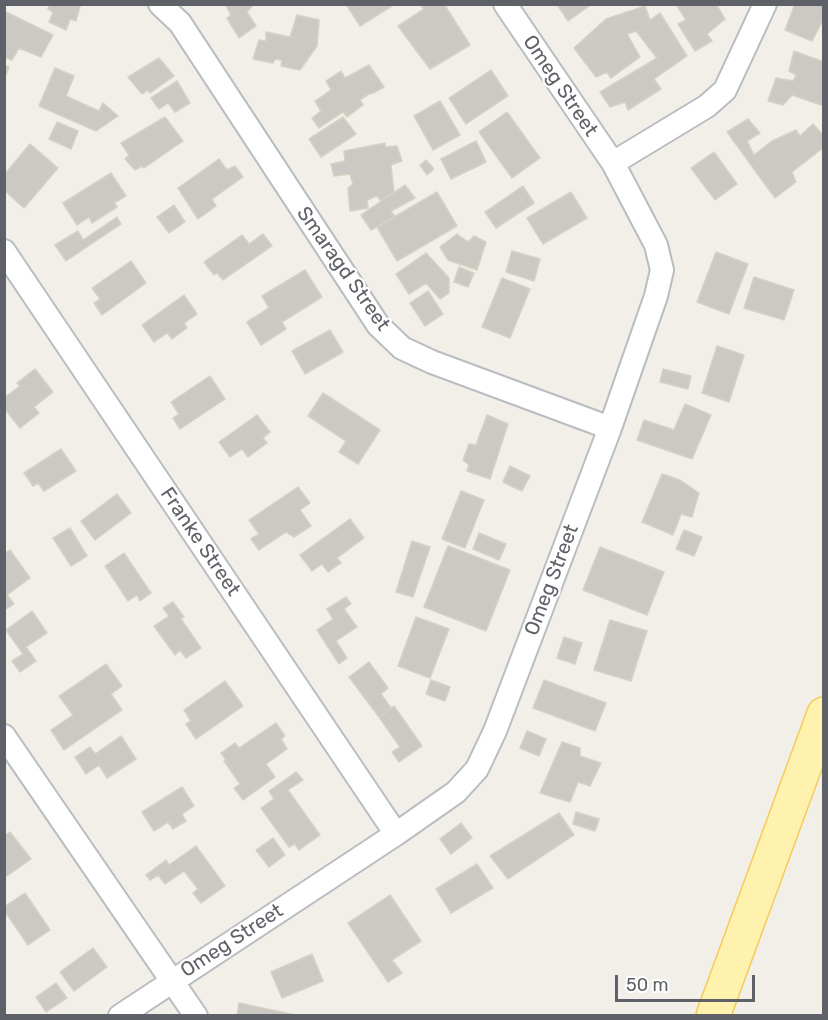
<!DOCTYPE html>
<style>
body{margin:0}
#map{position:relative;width:828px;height:1020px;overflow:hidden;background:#f1efe7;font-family:Rubik,sans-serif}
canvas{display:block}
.frame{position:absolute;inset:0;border:6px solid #5e6268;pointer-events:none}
.scale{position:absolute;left:615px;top:975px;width:140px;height:27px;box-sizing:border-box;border:3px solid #5e6268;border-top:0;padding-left:8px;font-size:18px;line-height:21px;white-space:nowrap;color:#5e6268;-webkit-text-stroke:4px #fff;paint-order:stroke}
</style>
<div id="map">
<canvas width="828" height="1020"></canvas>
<div class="frame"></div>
<div class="scale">50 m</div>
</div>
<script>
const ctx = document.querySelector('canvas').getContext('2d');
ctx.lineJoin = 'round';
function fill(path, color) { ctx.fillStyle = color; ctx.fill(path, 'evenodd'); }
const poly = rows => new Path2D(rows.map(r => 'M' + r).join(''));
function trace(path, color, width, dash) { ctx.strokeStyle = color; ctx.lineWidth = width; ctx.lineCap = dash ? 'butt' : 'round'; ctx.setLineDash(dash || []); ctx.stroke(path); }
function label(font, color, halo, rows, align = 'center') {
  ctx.font = font + ' Rubik,sans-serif'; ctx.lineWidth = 4.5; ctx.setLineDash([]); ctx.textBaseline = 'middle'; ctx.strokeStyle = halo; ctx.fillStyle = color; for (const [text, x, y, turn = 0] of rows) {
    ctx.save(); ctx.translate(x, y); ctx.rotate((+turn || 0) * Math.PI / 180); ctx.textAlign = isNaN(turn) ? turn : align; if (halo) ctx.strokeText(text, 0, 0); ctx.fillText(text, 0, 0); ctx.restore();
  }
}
const building = poly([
 [50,4,76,4,80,6,76,21,70,19,66,30,49,22,53,12,48,9,50,4],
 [225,4,254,4,247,12,256,26,239,38,227,18,231,15,225,4],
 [346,4,395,4,360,26,346,4],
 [420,4,444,4,470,45,430,69,398,26,424,9,420,4],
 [557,4,592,4,568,21,557,4],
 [676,4,716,4,725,19,707,34,712,41,695,51,678,24,686,20,676,4],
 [795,4,824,4,824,18,812,41,785,30,795,4],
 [645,6,650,20,660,13,687,56,654,79,661,89,628,110,625,102,610,107,600,92,657,58,636,31,627,34,640,57,611,78,607,72,596,77,574,48,606,19,645,6],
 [4,11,53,35,41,57,19,48,12,60,4,57,4,11],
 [297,15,319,20,317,46,300,70,281,66,282,60,275,59,273,63,253,59,259,40,266,41,266,32,290,37,297,15],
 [794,51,824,62,824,106,792,95,783,105,768,101,776,78,793,81,796,75,789,71,794,51],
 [159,58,174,76,150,93,148,90,142,94,128,77,159,58],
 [4,65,9,67,4,80,4,65],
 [369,65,384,87,373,93,369,94,360,100,363,105,347,117,343,112,319,128,312,118,321,111,315,101,331,90,326,81,341,71,345,78,369,65],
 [55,68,74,76,66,96,99,111,103,103,118,116,96,131,39,106,55,68],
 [491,70,508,96,466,124,449,98,491,70],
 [177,81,190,103,175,112,168,103,159,109,151,98,177,81],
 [440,101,460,135,433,150,414,116,440,101],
 [507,112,540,158,512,178,479,132,507,112],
 [165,117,183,141,144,168,142,166,135,170,125,159,129,155,121,143,165,117],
 [343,117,356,134,321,157,309,139,343,117],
 [748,119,760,133,747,141,754,155,772,141,796,130,800,136,813,124,824,136,824,147,792,172,796,182,775,198,727,132,748,119],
 [57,122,78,131,71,149,49,139,57,122],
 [476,141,486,162,451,179,441,159,476,141],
 [385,143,385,147,397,146,402,161,391,165,394,192,381,201,377,196,367,200,368,208,350,211,348,188,353,184,350,174,334,176,331,164,345,161,344,151,385,143],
 [30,144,58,168,24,208,4,190,4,175,30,144],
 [714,152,737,184,715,200,691,168,714,152],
 [219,159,227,170,235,166,243,177,212,199,216,206,198,219,178,188,219,159],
 [426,160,434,169,427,175,420,165,426,160],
 [111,173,126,196,114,203,117,207,92,223,89,217,77,225,63,203,111,173],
 [405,185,415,198,391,211,395,217,371,230,361,215,405,185],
 [523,186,534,203,496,228,485,212,523,186],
 [437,192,457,226,397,261,377,227,437,192],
 [571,192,587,218,543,244,527,218,571,192],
 [174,205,185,222,169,233,157,217,174,205],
 [117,217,121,224,66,261,55,245,78,231,83,240,117,217],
 [263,234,272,246,223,280,217,273,214,275,204,262,242,235,249,244,263,234],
 [457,234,468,242,474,236,486,242,477,270,448,260,440,247,457,234],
 [512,251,540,259,534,281,506,272,512,251],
 [716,252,748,264,729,314,697,302,716,252],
 [426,253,449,278,449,293,440,299,426,283,409,294,396,274,426,253],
 [131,261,146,283,102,315,94,303,100,299,92,288,131,261],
 [459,267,474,273,468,287,454,282,459,267],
 [305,270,322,297,282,322,286,329,261,345,247,322,269,308,262,296,305,270],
 [754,277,794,290,784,320,744,308,754,277],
 [502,278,530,289,510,338,482,327,502,278],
 [428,291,443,314,425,326,410,303,428,291],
 [184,295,197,314,184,323,187,328,172,339,167,333,154,342,142,325,184,295],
 [330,330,343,352,305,374,292,351,330,330],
 [717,346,744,355,729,402,702,393,717,346],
 [35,369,53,392,34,407,39,413,20,428,4,408,4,398,20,386,17,383,35,369],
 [663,369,691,376,688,389,660,382,663,369],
 [210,376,225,399,180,429,173,418,179,414,171,402,210,376],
 [323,393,380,430,358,464,339,452,346,441,308,416,323,393],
 [685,404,711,415,692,459,637,440,644,420,674,430,685,404],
 [257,415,270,432,263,438,267,443,248,457,242,449,230,457,219,442,257,415],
 [487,415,508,424,490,479,467,471,469,465,463,460,469,444,476,445,487,415],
 [61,449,76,471,44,491,38,483,33,486,24,473,61,449],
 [510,466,530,476,522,491,503,482,510,466],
 [662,474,680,480,699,493,692,517,681,514,673,535,642,522,662,474],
 [298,487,310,503,300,510,311,526,294,537,286,532,259,550,251,539,259,534,249,520,298,487],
 [461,491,484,500,465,548,442,539,461,491],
 [117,494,131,513,95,540,81,521,117,494],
 [350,519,364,538,337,558,341,563,328,572,322,564,312,571,300,555,350,519],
 [70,528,87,556,71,566,53,538,70,528],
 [684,530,702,537,694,556,676,549,684,530],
 [479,533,506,544,499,560,473,549,479,533],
 [412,541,430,547,413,597,396,592,412,541],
 [448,546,510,570,486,631,424,607,448,546],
 [600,547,664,572,647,615,583,590,600,547],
 [10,550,30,578,7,595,14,604,4,610,4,554,10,550],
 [124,553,151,593,140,601,137,595,128,601,105,566,124,553],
 [346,597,351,604,344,609,357,627,336,641,347,658,339,664,317,630,333,619,327,609,346,597],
 [173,602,184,617,181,619,201,648,186,658,180,650,175,655,154,626,169,616,163,608,173,602],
 [32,611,47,633,26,647,36,661,20,672,12,661,23,654,6,630,32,611],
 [416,617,449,629,430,678,398,666,416,617],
 [610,620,647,631,631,681,594,670,610,620],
 [564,637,582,643,575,664,557,658,564,637],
 [369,662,388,688,381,694,391,708,379,717,349,677,369,662],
 [106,664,122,686,111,694,122,710,64,750,51,730,73,715,59,696,106,664],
 [431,680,450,687,445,701,426,694,431,680],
 [544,680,606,703,595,731,533,708,544,680],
 [225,681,243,706,196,739,186,724,191,721,184,710,225,681],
 [394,706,422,746,399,762,392,752,400,747,379,717,394,706],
 [276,723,285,736,281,739,287,749,266,764,275,777,243,800,234,788,240,784,224,761,226,760,221,753,235,743,239,748,276,723],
 [527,731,546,739,539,756,520,748,527,731],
 [121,736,136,759,107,778,99,765,86,774,75,757,90,747,95,754,121,736],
 [562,742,580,748,580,756,601,763,590,786,578,782,570,802,540,793,562,742],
 [296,772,303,780,288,790,320,835,299,850,295,844,289,847,261,808,274,799,269,791,296,772],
 [182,787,194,806,182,814,186,821,173,829,168,822,154,831,142,812,182,787],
 [576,812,599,819,595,831,573,824,576,812],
 [559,813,574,835,508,879,490,856,559,813],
 [461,823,472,838,451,854,440,839,461,823],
 [10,832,31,859,4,878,4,836,10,832],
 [273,838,285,855,269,867,256,850,273,838],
 [196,846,225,886,201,903,193,893,198,889,184,871,165,884,158,875,150,880,146,875,166,860,169,865,196,846],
 [477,864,493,888,451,913,436,889,477,864],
 [25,893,50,930,28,945,4,910,4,907,25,893],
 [390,895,421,941,392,960,402,973,388,982,348,923,390,895],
 [93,948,107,967,74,991,60,972,93,948],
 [312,954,323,981,282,998,271,972,312,954],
 [56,983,67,998,46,1012,36,997,56,983],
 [239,1003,300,1016,237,1016,239,1003]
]);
fill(building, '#ccc9c4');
trace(building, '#d6d1c5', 1.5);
const street = poly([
 [160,4,180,23,378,325,402,348,432,362,610,428],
 [613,163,707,106,725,90,765,4],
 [4,251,396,834],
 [4,736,196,1016],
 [120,1016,396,834,456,792,477,769,495,731,610,428,656,296,662,270,656,245,613,163,505,4]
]);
const primary = poly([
 [713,1016,824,714]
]);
trace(street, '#b9bcc1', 26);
trace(primary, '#f6cb5a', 36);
trace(street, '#fff', 22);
trace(primary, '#fff2ae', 33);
label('20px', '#5e6268', '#fff', [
 ["Omeg Street",560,86,56],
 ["Smaragd Street",343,269,55],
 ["Franke Street",200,542,56],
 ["Omeg Street",552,580,-69],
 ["Omeg Street",232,941,-33]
]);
</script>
